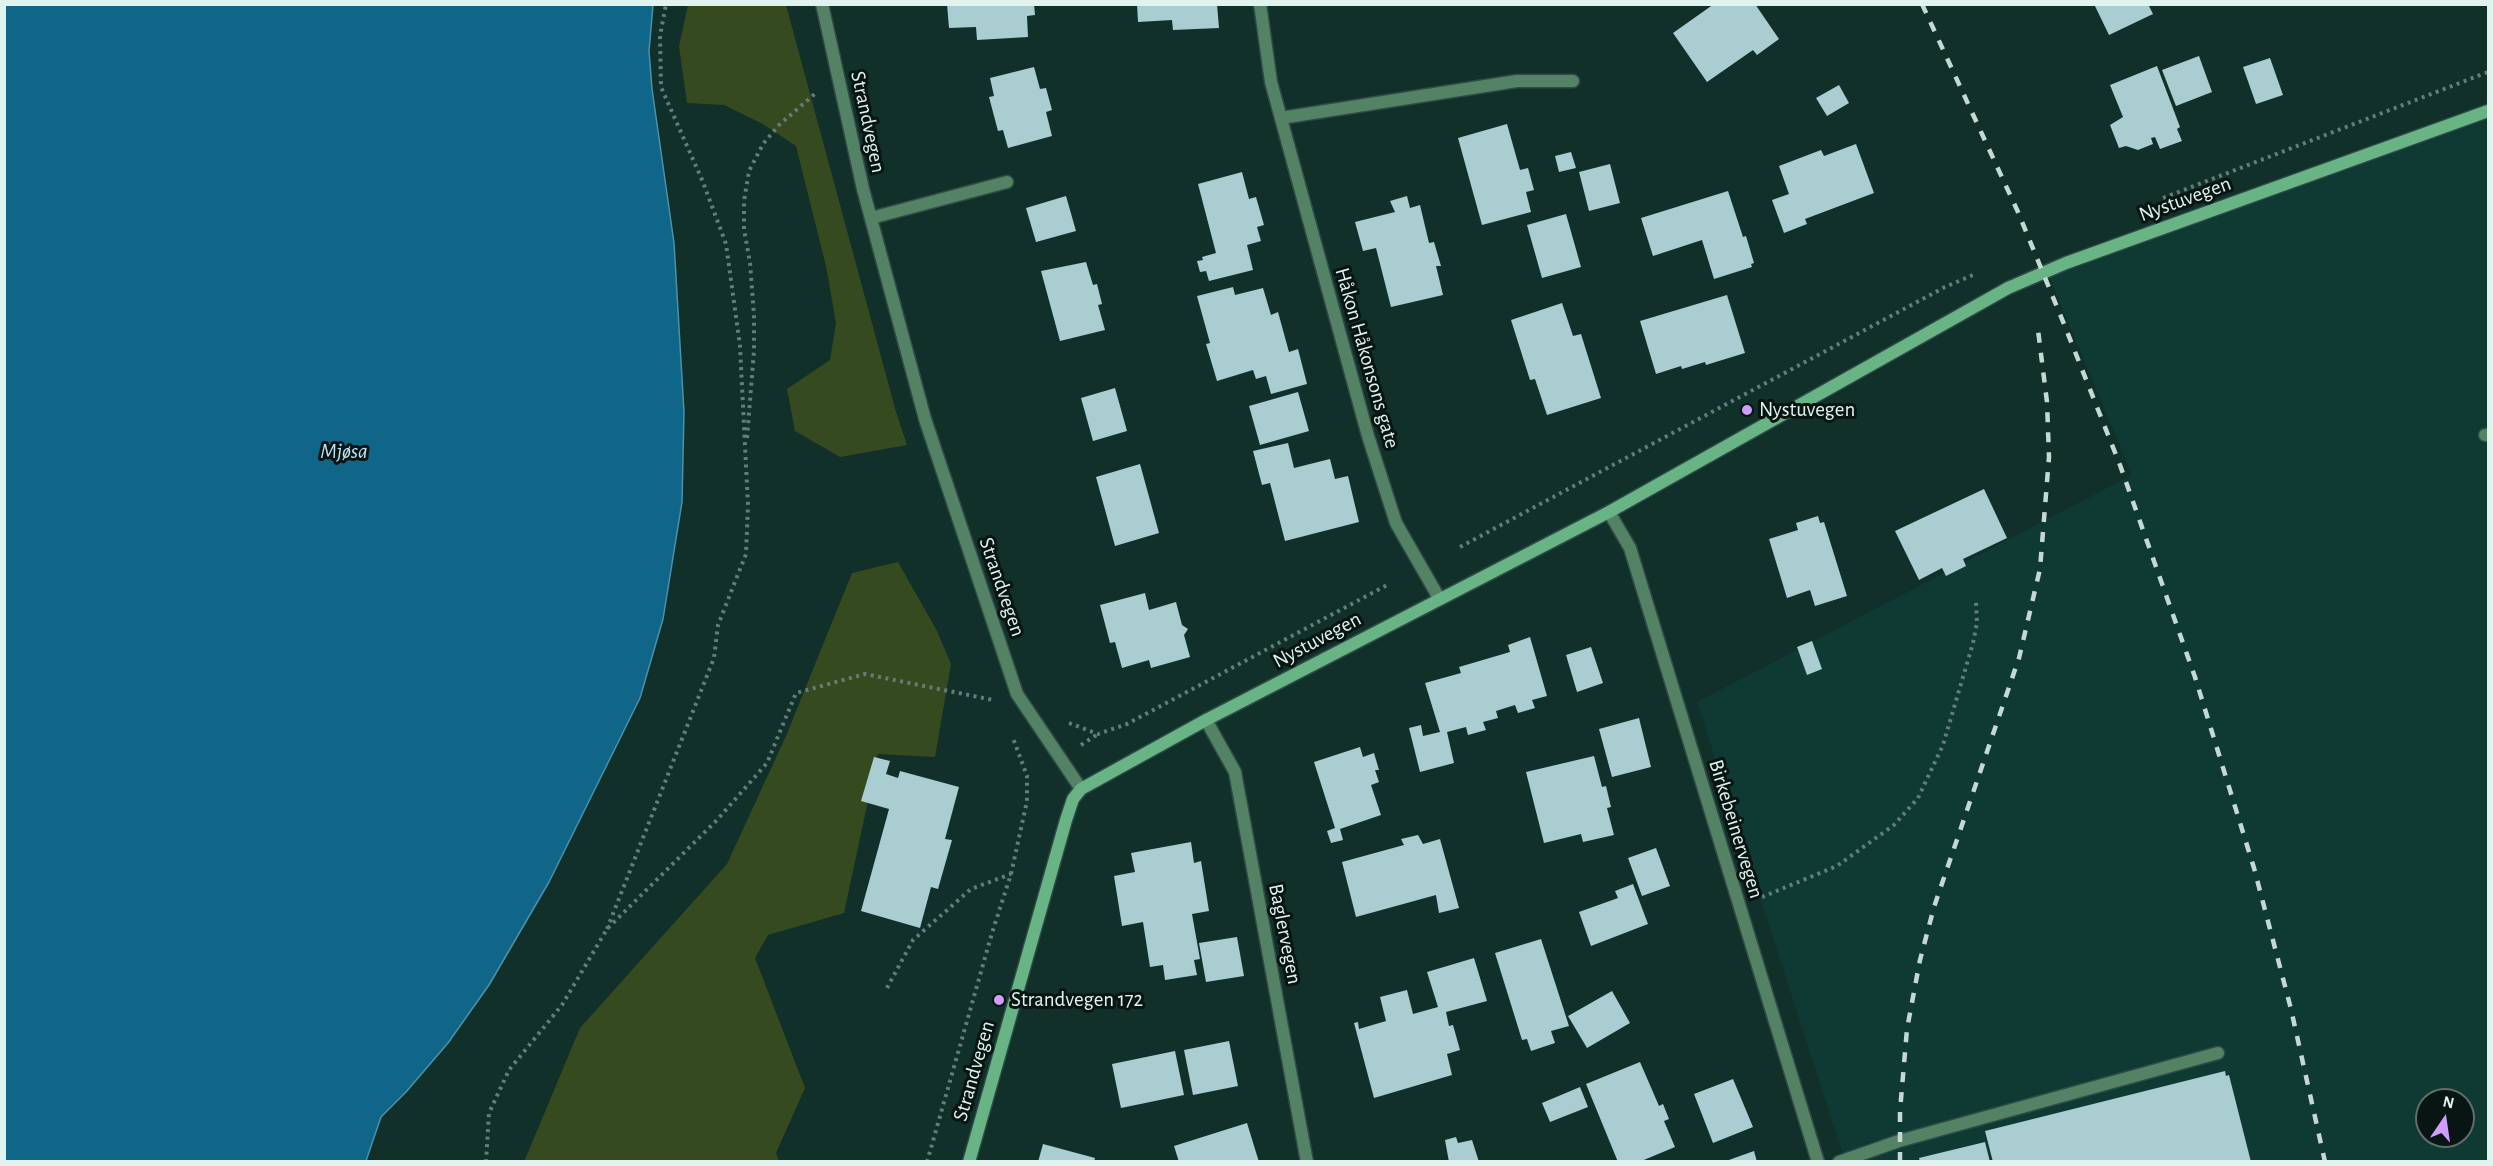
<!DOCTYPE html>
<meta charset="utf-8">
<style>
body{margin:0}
#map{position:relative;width:2493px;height:1166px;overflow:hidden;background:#11302a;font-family:"Alegreya Sans",sans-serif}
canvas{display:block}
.frame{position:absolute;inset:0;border:6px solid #e1f3ef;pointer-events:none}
.north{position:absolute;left:2415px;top:1088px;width:60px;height:60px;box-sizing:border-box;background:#081512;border:2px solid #5f6e6a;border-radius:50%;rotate:13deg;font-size:16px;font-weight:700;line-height:24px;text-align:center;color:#e1f3ef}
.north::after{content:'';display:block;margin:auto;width:21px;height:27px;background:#d09dff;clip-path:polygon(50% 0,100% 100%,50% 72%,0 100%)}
</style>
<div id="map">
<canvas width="2493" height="1166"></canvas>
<div class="frame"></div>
<div class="north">N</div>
</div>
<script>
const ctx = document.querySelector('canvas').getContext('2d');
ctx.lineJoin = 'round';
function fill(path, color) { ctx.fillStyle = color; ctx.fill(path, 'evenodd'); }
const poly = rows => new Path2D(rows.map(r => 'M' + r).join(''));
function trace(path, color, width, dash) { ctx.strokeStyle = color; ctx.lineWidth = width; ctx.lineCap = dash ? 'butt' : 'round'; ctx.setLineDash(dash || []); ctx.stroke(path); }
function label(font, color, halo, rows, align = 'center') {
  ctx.font = font + ' "Alegreya Sans",sans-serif'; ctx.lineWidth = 6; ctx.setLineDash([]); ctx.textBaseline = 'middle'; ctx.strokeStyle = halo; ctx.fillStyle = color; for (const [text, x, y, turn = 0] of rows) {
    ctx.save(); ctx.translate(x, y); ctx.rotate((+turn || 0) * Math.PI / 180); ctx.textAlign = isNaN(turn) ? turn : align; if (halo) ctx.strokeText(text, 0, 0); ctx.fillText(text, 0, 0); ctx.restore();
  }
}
fill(poly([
 [2488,117,2488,1161,1845,1161,1697,702,2132,475,2048,274],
 [2427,1100,2463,1100,2463,1136,2427,1136]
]), '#0f3a33');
fill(poly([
 [688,5,786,5,896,412,907,445,840,457,795,431,787,389,830,360,836,323,826,266,796,146,763,124,724,105,687,103,679,46],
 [898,562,937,631,951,664,935,757,878,754,844,913,768,935,755,958,805,1088,776,1153,779,1161,524,1162,580,1028,727,864,786,736,852,573]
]), '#364a20');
const water = poly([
 [5,4,653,5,649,51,652,89,674,243,684,412,682,502,663,619,640,698,549,882,489,985,448,1043,406,1092,381,1117,366,1161,5,1161,5,4]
]);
fill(water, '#106688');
trace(water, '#4f90a7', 1.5);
fill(poly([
 [947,4,1034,4,1035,15,1027,16,1028,37,977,40,976,27,949,28],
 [1137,4,1217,4,1219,28,1173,30,1172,20,1138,22],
 [1714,4,1755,4,1779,39,1757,55,1753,50,1707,82,1673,33],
 [2094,4,2148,4,2153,14,2109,35],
 [2199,56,2212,92,2176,106,2162,70],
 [2270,58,2283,95,2256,104,2243,67],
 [2157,66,2180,127,2177,129,2182,141,2160,149,2155,137,2151,138,2153,144,2138,150,2126,146,2119,148,2110,125,2123,117,2110,85],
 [1034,67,1040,89,1046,88,1052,110,1046,112,1052,136,1008,148,1003,130,998,131,989,97,994,96,990,78],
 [1839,85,1849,103,1827,116,1816,98],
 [1507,124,1520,170,1528,168,1534,190,1526,192,1531,212,1482,225,1458,138],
 [1856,144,1874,193,1805,219,1807,224,1784,233,1772,200,1789,194,1779,166,1821,150,1824,156],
 [1571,152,1576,168,1559,172,1555,156],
 [1610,164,1620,203,1589,211,1579,172],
 [1242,172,1249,199,1256,197,1264,225,1257,227,1261,241,1247,245,1253,270,1209,281,1206,271,1200,272,1197,261,1203,260,1202,257,1216,253,1198,184],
 [1728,191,1743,237,1746,236,1754,263,1751,264,1752,267,1714,279,1702,240,1653,256,1641,218],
 [1066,196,1076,231,1036,242,1026,208],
 [1407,196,1410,208,1420,205,1429,243,1434,242,1441,266,1436,266,1443,295,1391,307,1376,248,1363,251,1355,222,1395,212,1390,201],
 [1566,214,1581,267,1542,278,1527,225],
 [1086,262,1093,285,1097,284,1102,304,1098,305,1105,330,1060,341,1041,271],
 [1233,287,1235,295,1263,288,1271,315,1278,312,1289,352,1298,349,1307,384,1271,394,1266,376,1256,379,1253,370,1217,381,1206,344,1210,343,1197,296],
 [1727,295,1745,353,1706,365,1705,362,1682,369,1681,366,1656,374,1640,321],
 [1562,303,1573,336,1581,334,1601,398,1547,415,1535,379,1530,380,1511,320],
 [1115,388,1127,431,1093,441,1081,398],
 [1298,392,1309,431,1260,445,1249,406],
 [1288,443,1294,468,1330,459,1335,479,1348,476,1359,522,1285,541,1270,483,1262,485,1253,451],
 [1140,464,1159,533,1115,546,1096,477],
 [1984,489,2007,538,1963,559,1966,566,1946,576,1942,568,1919,580,1895,531],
 [1818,516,1820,523,1824,522,1847,596,1815,606,1810,590,1787,598,1769,539,1798,530,1796,523],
 [1145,593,1149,610,1176,602,1182,625,1188,629,1184,635,1190,657,1151,668,1149,660,1122,668,1115,642,1110,643,1100,605],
 [1530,637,1547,696,1532,700,1535,708,1518,713,1515,705,1496,711,1498,718,1483,722,1486,730,1468,735,1466,727,1447,732,1454,763,1420,772,1409,728,1421,725,1423,736,1440,732,1425,683,1461,673,1459,667,1510,652,1508,645],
 [1812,641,1822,669,1807,675,1797,647],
 [1591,647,1603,683,1577,692,1566,655],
 [1639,718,1651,767,1612,777,1599,729],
 [1360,747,1363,757,1374,753,1379,770,1375,770,1379,782,1371,785,1381,815,1340,829,1343,840,1331,843,1327,831,1335,828,1314,762],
 [1594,756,1602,787,1606,786,1611,807,1607,808,1614,835,1583,842,1581,834,1544,843,1526,772],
 [874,757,890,761,886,774,898,778,900,771,959,787,945,839,952,840,938,889,931,887,920,928,861,911,889,809,861,801],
 [1418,835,1423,844,1440,839,1459,908,1439,913,1436,895,1356,917,1342,862,1404,845,1401,839],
 [1191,842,1194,863,1201,861,1209,911,1192,914,1200,959,1194,960,1197,975,1165,980,1163,965,1150,967,1143,922,1122,926,1114,876,1135,872,1131,853],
 [1656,848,1670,886,1642,896,1628,858],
 [1633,884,1648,924,1591,946,1579,912,1618,898,1615,891],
 [1237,937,1244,976,1206,982,1199,943],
 [1541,939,1569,1026,1551,1031,1555,1043,1531,1051,1527,1039,1522,1040,1495,953],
 [1474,958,1487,1001,1446,1012,1449,1026,1453,1025,1460,1050,1447,1054,1452,1075,1374,1098,1354,1023,1358,1022,1359,1029,1386,1021,1380,997,1407,990,1413,1014,1438,1007,1427,972],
 [1612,991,1630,1023,1587,1048,1568,1016],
 [1229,1041,1238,1086,1193,1095,1184,1050],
 [1175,1051,1184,1095,1121,1108,1112,1064],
 [1640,1062,1659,1106,1663,1104,1669,1119,1664,1121,1675,1147,1639,1162,1618,1162,1586,1084],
 [2225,1071,2226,1076,2229,1075,2251,1162,1993,1162,1985,1131],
 [1733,1079,1753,1127,1713,1143,1694,1094],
 [1580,1087,1588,1107,1550,1122,1542,1103],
 [1247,1123,1259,1162,1179,1162,1174,1146],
 [1456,1137,1458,1143,1472,1140,1479,1162,1449,1162,1445,1140],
 [1985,1142,1990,1162,1920,1162,1919,1158],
 [1043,1144,1095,1158,1094,1162,1038,1162],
 [1754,1151,1757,1162,1726,1162,1726,1161]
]), '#aacdd2');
const service = poly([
 [871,218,1007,182],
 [2485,435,2488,435],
 [1839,1162,1899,1141,2218,1053]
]);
const minor = poly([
 [822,4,863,189,925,419,1017,694,1081,789],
 [1260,4,1271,82,1368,436,1396,523,1439,598],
 [1281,118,1517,81,1573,81],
 [1206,720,1235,772,1307,1162]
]);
const tertiary = poly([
 [1609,512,1630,548,1818,1162]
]);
const secondary = poly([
 [969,1162,1066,820,1073,799,1081,789,1206,720,1609,512,2008,288,2066,263,2488,111]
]);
trace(service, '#2e4b46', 15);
trace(minor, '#2e4b46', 15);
trace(tertiary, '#2e4b46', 15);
trace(secondary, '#2e4b46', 15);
trace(poly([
 [2163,198,2488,72],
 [747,438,754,351,754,315,750,263,744,229,744,201,749,171,763,144,779,125,817,92],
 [1460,547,1945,287,1973,275],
 [1069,723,1098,734,1127,724,1389,584],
 [1081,745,1098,734],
 [1762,897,1837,866,1894,825,1918,798,1943,745,1973,643,1977,623,1976,602],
 [607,929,714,658,718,625,746,554,748,505,740,346,726,244,703,182,661,87,660,36,666,4],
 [887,988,913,940,971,889,1011,874],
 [486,1162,489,1113,509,1070,562,1005,607,929,717,820,767,763,796,693,865,674,993,700],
 [927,1162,992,933,1011,874,1027,801,1027,776,1013,738]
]), '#637d78', 4, [3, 4.5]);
trace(service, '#548264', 12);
trace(minor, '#548264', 12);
trace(tertiary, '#548264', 12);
trace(secondary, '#68b485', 12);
trace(poly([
 [1922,4,2018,212,2064,324,2120,465,2195,677,2254,868,2291,1009,2325,1162],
 [1900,1162,1900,1111,1907,1029,1920,960,1934,907,2019,658,2040,569,2049,457,2047,402,2038,330]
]), '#c5d9d4', 4.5, [10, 10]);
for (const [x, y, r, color] of [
 [1747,410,6,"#d09dff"],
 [999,1000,6,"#d09dff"]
]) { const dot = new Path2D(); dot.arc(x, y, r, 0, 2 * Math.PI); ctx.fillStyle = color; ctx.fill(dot); trace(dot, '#081512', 2); }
label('21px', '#e1f3ef', '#081512', [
 ["Strandvegen",868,122,78],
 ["Nystuvegen",2185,199,-20],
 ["Håkon Håkonsons gate",1367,358,74],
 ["Strandvegen",1002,587,71],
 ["Nystuvegen",1317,640,-28],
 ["Birkebeinervegen",1736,829,73],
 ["Baglervegen",1285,934,79],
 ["Strandvegen",974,1071,-74]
]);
label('21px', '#e1f3ef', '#081512', [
 ["Nystuvegen",1759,410],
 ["Strandvegen 172",1011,1000]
], 'left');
label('italic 22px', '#bee4f8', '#081512', [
 ["Mjøsa",344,451]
]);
</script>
